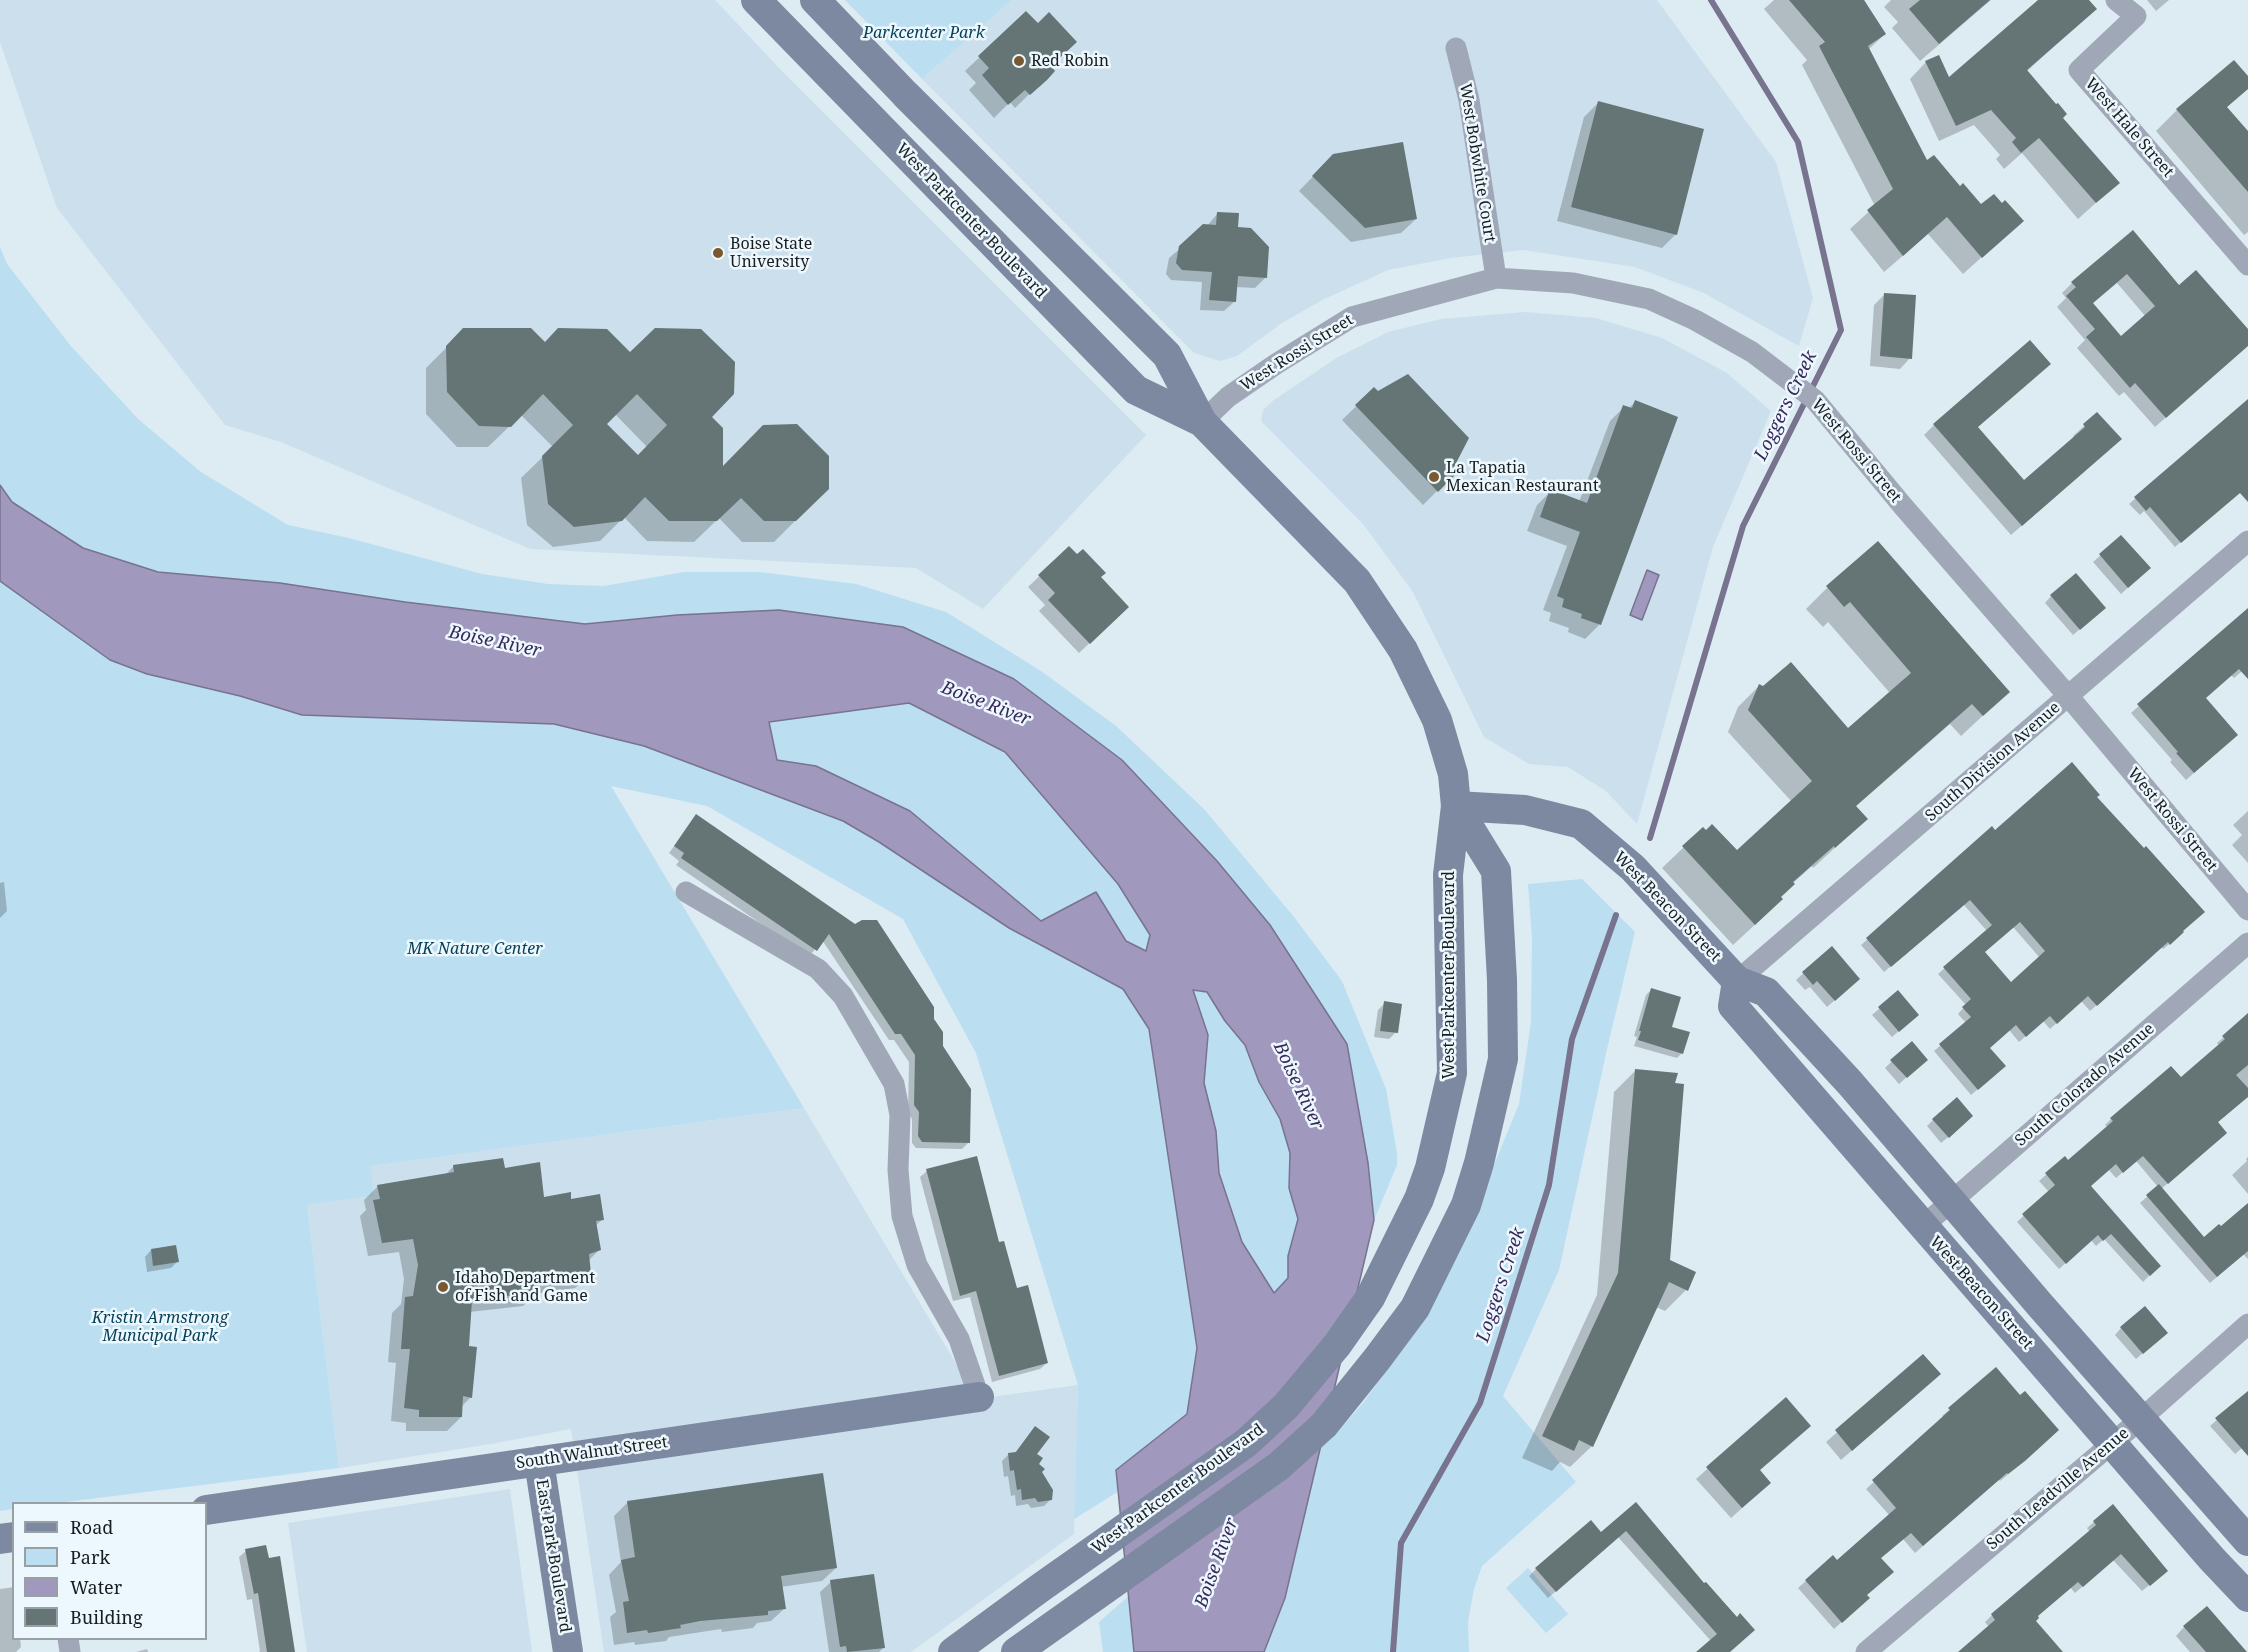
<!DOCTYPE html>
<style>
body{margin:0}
#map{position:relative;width:2248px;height:1652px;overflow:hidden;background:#ddebf3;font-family:"Noto Serif",serif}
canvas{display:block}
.legend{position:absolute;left:12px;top:1502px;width:195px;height:138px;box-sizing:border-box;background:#edf8fe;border:2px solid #98a0a5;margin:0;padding:8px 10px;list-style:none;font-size:18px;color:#181d20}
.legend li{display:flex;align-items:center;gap:12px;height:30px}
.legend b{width:30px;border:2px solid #98a0a5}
</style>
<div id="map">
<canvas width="2248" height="1652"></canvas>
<ul class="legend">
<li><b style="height:8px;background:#7d89a0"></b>Road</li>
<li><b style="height:16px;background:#bbdef1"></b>Park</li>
<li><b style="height:16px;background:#a198bd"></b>Water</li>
<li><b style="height:16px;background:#657474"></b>Building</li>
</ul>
</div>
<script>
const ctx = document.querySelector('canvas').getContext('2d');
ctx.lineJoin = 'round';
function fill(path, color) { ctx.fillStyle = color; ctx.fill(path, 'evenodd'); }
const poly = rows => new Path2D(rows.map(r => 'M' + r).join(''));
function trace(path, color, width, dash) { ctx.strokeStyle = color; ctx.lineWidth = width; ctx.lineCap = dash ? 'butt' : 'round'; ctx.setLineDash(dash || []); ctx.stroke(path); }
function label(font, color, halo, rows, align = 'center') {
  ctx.font = font + ' "Noto Serif",serif'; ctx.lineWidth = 5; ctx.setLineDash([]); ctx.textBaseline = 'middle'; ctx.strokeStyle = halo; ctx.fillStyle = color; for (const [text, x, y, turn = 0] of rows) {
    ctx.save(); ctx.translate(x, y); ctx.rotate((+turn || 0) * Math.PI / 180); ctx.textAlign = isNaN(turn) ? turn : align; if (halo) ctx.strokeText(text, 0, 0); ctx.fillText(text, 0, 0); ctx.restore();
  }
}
fill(poly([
 [0,0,715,0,781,70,1146,435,983,609,916,568,530,549,281,442,225,425,57,208,0,42],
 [1012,0,1657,0,1776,162,1813,298,1799,346,1704,293,1635,267,1523,250,1451,258,1388,270,1322,300,1282,323,1237,356,1220,361,1194,353,922,79],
 [1525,312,1596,318,1662,338,1727,373,1771,411,1713,547,1637,824,1606,791,1568,767,1529,764,1484,737,1413,592,1363,524,1261,421,1263,410,1274,400,1338,357,1388,332,1441,319],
 [804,1108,977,1399,1078,1385,1074,1534,911,1652,604,1652,571,1429,491,1444,339,1468,307,1205,374,1196,371,1166],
 [510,1489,532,1652,307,1652,288,1523]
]), '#cbe0ec');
fill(poly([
 [845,0,1012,0,922,79],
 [0,247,7,264,70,345,138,419,201,472,288,525,349,538,482,574,548,584,604,586,684,572,760,572,856,584,946,612,1041,671,1116,726,1204,809,1294,917,1342,981,1386,1089,1397,1153,1397,1165,1374,1220,1368,1163,1347,1044,1270,925,1217,861,1122,760,1014,679,903,627,779,610,677,615,585,624,405,602,280,583,158,572,83,548,12,502,0,485],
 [0,581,111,660,147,674,240,696,302,715,554,724,644,746,843,821,879,842,1009,928,1123,989,1149,1029,1197,1348,1187,1414,1116,1470,1119,1491,1074,1519,1078,1385,976,1053,903,919,707,806,611,786,804,1108,371,1166,374,1196,307,1205,339,1468,57,1503,14,1504,13,1509,0,1511],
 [909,703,1005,752,1118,884,1150,935,1146,952,1126,942,1096,893,1041,921,910,811,816,766,777,760,768,722],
 [1582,879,1635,932,1607,1049,1559,1270,1503,1396,1576,1482,1482,1566,1474,1589,1468,1621,1469,1652,1264,1652,1285,1598,1321,1446,1337,1433,1362,1404,1419,1327,1485,1187,1519,1104,1531,1022,1532,938,1528,884],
 [1193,989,1206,992,1225,1021,1245,1045,1259,1082,1280,1119,1290,1153,1289,1188,1298,1219,1288,1256,1288,1278,1274,1294,1242,1242,1219,1173,1216,1131,1204,1083,1208,1035],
 [1528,1568,1568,1614,1546,1633,1506,1588],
 [1130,1595,1134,1652,1103,1652,1099,1622]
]), '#bbdef1');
const water = poly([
 [0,485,12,502,83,548,158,572,280,583,405,602,585,624,677,615,779,610,903,627,1014,679,1122,760,1217,861,1270,925,1347,1044,1368,1163,1374,1220,1285,1598,1264,1652,1134,1652,1116,1470,1187,1414,1197,1348,1149,1029,1123,989,1009,928,879,842,843,821,644,746,554,724,302,715,240,696,147,674,110,660,0,581,0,485],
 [909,703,1005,752,1118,884,1150,935,1146,951,1126,941,1096,892,1041,921,910,811,816,766,777,760,769,722,909,703],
 [1193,990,1207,992,1225,1021,1245,1045,1259,1082,1280,1119,1290,1153,1289,1188,1298,1219,1288,1256,1288,1278,1274,1293,1242,1242,1219,1173,1216,1131,1204,1083,1208,1035,1193,990],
 [1647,570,1659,575,1642,620,1630,615,1647,570]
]);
fill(water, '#a198bd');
trace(water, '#78738e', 1.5);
fill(poly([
 [1774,0,1864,0,1885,34,1868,50,1926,163,1981,206,2022,221,1963,274,1928,234,1884,272,1850,229,1875,206,1802,65,1807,60,1764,9],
 [1891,0,1991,0,1920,61,1892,28,1898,22,1884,7],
 [2041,0,2087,0,2095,9,2026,72,2061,118,2118,183,2078,219,2022,153,2004,169,1996,159,2000,155,1974,125,1939,141,1910,79,1926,62,1949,80],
 [2147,0,2169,0,2156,11],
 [1026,13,1049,67,1053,71,1015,108,1010,102,994,118,969,90,976,83,965,71],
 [2248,78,2248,87,2226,108,2248,133,2248,232,2244,235,2156,131,2177,110],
 [1598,103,1676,234,1662,248,1557,221,1584,117],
 [1334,155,1416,219,1401,233,1351,242,1299,191],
 [1218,213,1265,278,1255,288,1236,287,1235,301,1224,311,1200,310,1202,282,1171,280,1166,274,1169,258,1207,226],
 [2133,232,2179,287,2248,331,2248,345,2155,427,2124,392,2119,396,2077,348,2085,340,2057,307,2066,298,2062,293,2072,283],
 [2117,283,2146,317,2121,338,2092,304],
 [1885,294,1910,358,1900,369,1870,366,1874,305],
 [464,330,545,344,630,354,709,417,722,470,827,489,774,542,742,542,719,518,694,542,647,541,624,517,600,541,553,547,527,525,521,478,553,447,521,415,488,447,457,447,426,414,426,368],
 [615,414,647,447,638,457,605,424],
 [1374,389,1442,486,1423,505,1342,420],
 [2248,400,2248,484,2175,547,2144,511,2140,515,2129,504],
 [1635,402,1677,418,1599,625,1585,639,1568,632,1569,628,1549,621,1551,613,1543,610,1567,546,1527,531,1537,505,1551,491,1579,502,1610,421,1624,407,1628,409],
 [2097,414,2109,450,2011,535,1924,435,1934,425,1976,428,2024,482,2075,438,2073,436],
 [2121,537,2142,575,2121,594,2093,562],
 [1069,548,1099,578,1117,617,1079,653,1039,611,1045,605,1028,587],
 [1827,588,2008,692,1961,736,1950,724,1855,807,1866,819,1813,868,1812,866,1792,884,1760,920,1733,945,1662,868,1703,829,1736,853,1792,802,1728,732,1738,707,1759,686,1848,730,1890,693,1828,622,1823,627,1806,609],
 [2051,596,2097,614,2073,635,2045,603],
 [2248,609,2248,666,2234,678,2231,675,2205,698,2229,742,2186,780,2170,762,2172,760,2131,713],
 [2095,797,2182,931,2177,938,2163,949,2161,947,2090,1011,2081,1001,2050,1029,2043,1021,2019,1042,2009,1030,1988,1048,1998,1072,1971,1095,1934,1051,1966,1023,1958,1014,1966,1005,1938,974,1987,931,1964,905,1884,972,1861,945,1992,829,1995,832],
 [2013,927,2040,958,2010,984,1983,953],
 [2248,811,2248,863,2232,845,2242,835,2233,825],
 [696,816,933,1020,969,1142,962,1149,916,1148,912,1143,912,1119,908,1112,909,1062,894,1040,889,1040,822,940,809,957,676,865,679,861,669,853],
 [4,882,7,911,0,918,0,883],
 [1831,948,1852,985,1827,1007,1810,987,1805,990,1796,980],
 [1651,990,1682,1053,1677,1058,1634,1046,1637,1037,1634,1036,1646,995],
 [1898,992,1910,1021,1892,1037,1872,1015],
 [1385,1003,1396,1032,1389,1039,1374,1037,1378,1010],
 [2248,1016,2248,1096,2217,1123,2226,1134,2161,1189,2204,1239,2221,1228,2248,1205,2248,1259,2243,1254,2210,1283,2140,1203,2158,1187,2136,1161,2116,1178,2109,1170,2089,1186,2159,1266,2143,1282,2104,1239,2096,1246,2091,1240,2059,1269,2017,1222,2049,1192,2039,1181,2065,1158,2068,1162,2108,1128,2105,1125,2111,1119,2181,1079,2219,1046,2217,1043],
 [1892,1061,1919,1066,1899,1084,1885,1068],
 [1635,1071,1673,1084,1669,1261,1686,1290,1665,1311,1656,1307,1592,1446,1570,1467,1560,1462,1552,1471,1522,1458,1597,1295,1614,1092],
 [1933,1120,1965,1123,1941,1143,1927,1126],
 [2248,1157,2248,1194,2232,1175,2247,1161,2246,1159],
 [454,1166,503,1170,543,1199,570,1201,603,1219,595,1226,599,1250,588,1261,589,1274,575,1288,535,1294,523,1306,469,1312,467,1347,471,1397,461,1407,461,1417,447,1431,406,1431,406,1423,391,1421,396,1363,388,1362,392,1313,401,1304,404,1279,399,1252,368,1256,360,1216,366,1210,364,1200,378,1186,445,1175],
 [927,1171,998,1244,1047,1363,1040,1369,992,1382,970,1297,953,1301,920,1177],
 [151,1250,177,1262,171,1268,147,1272,145,1257],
 [2121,1328,2159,1339,2136,1359,2115,1335],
 [1923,1356,1939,1374,1841,1460,1826,1442],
 [2248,1392,2248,1443,2235,1454,2210,1426],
 [1786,1399,1758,1471,1759,1493,1731,1518,1696,1479],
 [1950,1409,2050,1437,2016,1468,2000,1481,1998,1479,1915,1553,1903,1539,1880,1559,1860,1605,1834,1629,1798,1588,1832,1558,1836,1562,1890,1516,1866,1489,1944,1418,1942,1416],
 [1029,1435,1036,1464,1051,1499,1044,1506,1031,1508,1028,1504,1016,1506,1015,1495,1011,1496,1008,1476,1004,1477,1002,1461,1008,1455,1014,1454],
 [822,1475,836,1568,822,1581,781,1587,785,1608,771,1621,757,1623,753,1628,722,1632,721,1629,669,1637,666,1641,635,1645,634,1642,614,1645,610,1617,616,1612,609,1575,621,1562,614,1516,627,1503],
 [1636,1504,1704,1585,1728,1652,1699,1652,1711,1641,1618,1537,1548,1598,1529,1576,1536,1569,1601,1534],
 [2094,1522,2159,1577,2142,1591,2113,1560,2075,1593,2070,1587,2036,1617,2034,1622,2061,1652,1960,1652,1989,1627,1985,1622,1992,1615,2090,1532,2087,1528],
 [246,1551,293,1652,259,1652,260,1651,252,1599,247,1600,239,1557],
 [831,1582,884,1647,879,1652,829,1652,820,1592],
 [14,1587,14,1638,20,1638,21,1647,16,1652,0,1652,0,1589],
 [2184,1627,2245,1652,2190,1652,2176,1636],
 [147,1649,148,1652,136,1652]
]), '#0003');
trace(poly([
 [1650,838,1743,526,1841,330,1798,142,1711,0],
 [1393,1652,1401,1543,1480,1403,1549,1185,1572,1039,1616,915]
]), '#78738e', 6);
fill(poly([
 [1789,0,1864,0,1886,34,1868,46,1927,160,1934,155,1960,186,1963,183,1981,204,1994,194,2002,203,2005,200,2024,221,1982,258,1947,217,1903,256,1867,210,1893,189,1819,46,1825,42],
 [1920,0,1990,0,1939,44,1909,9],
 [2038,0,2089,0,2097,9,2027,70,2056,104,2058,103,2067,114,2063,118,2120,183,2096,203,2039,138,2021,153,2012,142,2016,138,1991,110,1956,126,1925,61,1939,55,1949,77],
 [1026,11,1038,23,1049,12,1077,42,1051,66,1055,71,1047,80,1030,95,1025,90,1008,105,982,75,989,68,978,56],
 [2234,60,2248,76,2248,89,2227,107,2248,131,2248,192,2176,109],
 [1598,101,1704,129,1677,235,1571,207],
 [1403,142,1417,219,1365,228,1312,176,1333,154],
 [1217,212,1239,213,1238,227,1251,228,1269,247,1267,278,1238,276,1236,302,1209,300,1212,272,1182,270,1176,263,1179,246,1203,224,1216,225],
 [2133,230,2179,285,2196,270,2248,329,2248,346,2166,418,2135,383,2130,388,2086,337,2095,329,2066,296,2076,287,2071,282],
 [2127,274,2155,306,2121,336,2093,303],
 [1884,293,1916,295,1912,359,1880,356],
 [463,328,531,328,545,342,558,328,607,329,630,352,655,328,701,329,735,362,734,394,712,417,723,428,723,466,763,425,797,424,829,456,829,489,796,521,764,521,741,498,717,521,669,521,645,497,622,521,574,527,548,504,542,456,573,425,543,394,511,427,479,426,447,392,446,346],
 [637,394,667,425,638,455,607,424],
 [2030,340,2051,364,1978,427,2024,480,2085,427,2083,424,2097,412,2122,439,2022,526,1933,424],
 [1408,374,1469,438,1454,467,1458,472,1438,492,1355,405,1374,387,1378,391],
 [2248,399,2248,502,2240,493,2181,543,2150,507,2146,511,2134,497],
 [1635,400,1678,417,1601,625,1581,618,1582,614,1562,607,1564,599,1557,596,1580,532,1540,517,1550,489,1587,503,1623,405,1632,408],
 [2121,535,2151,568,2128,588,2099,554],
 [1878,541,2010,692,1983,716,1972,704,1856,806,1868,819,1835,848,1834,846,1793,882,1795,884,1781,897,1783,899,1755,925,1682,846,1703,827,1706,830,1712,824,1737,850,1812,781,1748,710,1759,684,1763,686,1791,662,1848,728,1911,673,1850,602,1844,607,1826,586],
 [1069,546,1077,554,1083,549,1106,573,1101,577,1129,607,1090,644,1048,600,1055,593,1038,575],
 [2076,573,2106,608,2080,630,2050,595],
 [2248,608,2248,679,2239,669,2206,698,2238,735,2194,773,2176,753,2178,752,2137,704],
 [2072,762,2100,795,2097,797,2144,848,2146,846,2205,912,2183,931,2184,932,2170,945,2168,942,2097,1006,2088,996,2057,1024,2050,1016,2026,1037,2016,1025,1990,1048,2006,1066,1978,1090,1939,1044,1971,1017,1962,1007,1971,999,1943,967,1992,925,1970,900,1891,967,1866,938,1992,826,1995,830],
 [2020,922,2045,951,2011,982,1985,952],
 [696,814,855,924,862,920,877,920,934,1007,934,1019,943,1032,943,1046,971,1089,970,1143,922,1142,918,1136,919,1112,914,1105,915,1055,901,1034,895,1034,829,934,817,951,681,858,684,853,674,846],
 [1832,946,1860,979,1835,1001,1817,981,1813,985,1802,972],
 [1651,988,1681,997,1672,1027,1690,1032,1683,1054,1638,1040,1641,1031,1639,1031],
 [1898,990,1919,1015,1899,1032,1878,1007],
 [1384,1001,1402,1004,1398,1033,1380,1031],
 [2248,1013,2248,1065,2236,1075,2248,1088,2248,1097,2218,1122,2227,1133,2168,1184,2143,1156,2123,1173,2116,1164,2091,1186,2161,1266,2150,1276,2111,1234,2103,1241,2098,1235,2066,1264,2022,1214,2055,1185,2045,1173,2065,1156,2068,1160,2113,1121,2110,1118,2171,1066,2181,1077,2225,1039,2222,1036],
 [1912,1041,1928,1060,1907,1078,1890,1060],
 [1635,1069,1678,1073,1675,1083,1684,1084,1670,1260,1696,1272,1688,1291,1669,1282,1593,1447,1579,1440,1574,1451,1542,1436,1618,1273],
 [1957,1097,1973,1116,1949,1138,1932,1119],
 [977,1156,999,1242,1004,1241,1017,1288,1028,1285,1048,1363,999,1376,976,1291,960,1296,926,1169],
 [503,1158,505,1168,540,1162,544,1197,571,1192,571,1199,600,1194,604,1220,596,1221,601,1250,589,1254,591,1274,537,1282,539,1292,472,1300,469,1346,477,1347,472,1398,463,1396,462,1417,419,1417,419,1410,404,1408,410,1349,401,1349,405,1297,413,1296,418,1265,413,1239,382,1243,373,1200,380,1199,377,1185,454,1172,453,1165],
 [2159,1184,2204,1237,2219,1224,2221,1226,2248,1203,2248,1251,2217,1277,2146,1195],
 [176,1245,179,1262,153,1266,151,1249],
 [2145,1306,2168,1333,2143,1354,2120,1327],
 [1923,1354,1941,1374,1852,1451,1835,1430],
 [1996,1367,2020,1395,2025,1391,2059,1430,2025,1461,2008,1474,2007,1473,1923,1546,1911,1533,1881,1558,1894,1572,1867,1595,1870,1598,1842,1623,1805,1580,1833,1555,1837,1560,1896,1508,1872,1480,1950,1410,1948,1408],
 [2248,1391,2248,1456,2215,1418],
 [1786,1397,1811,1426,1760,1470,1771,1483,1742,1508,1706,1467],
 [1035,1426,1050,1437,1037,1454,1043,1458,1039,1464,1045,1469,1042,1472,1053,1490,1052,1500,1038,1502,1035,1498,1022,1500,1021,1489,1017,1490,1014,1470,1010,1471,1008,1453,1016,1452],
 [823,1473,837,1568,781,1576,786,1609,768,1611,768,1615,700,1621,680,1625,681,1628,648,1633,647,1630,627,1633,623,1602,629,1601,621,1560,635,1557,627,1501],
 [1636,1502,1704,1583,1706,1582,1737,1617,1740,1613,1755,1630,1730,1652,1696,1652,1717,1634,1626,1531,1556,1592,1535,1568,1591,1520,1601,1532],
 [2113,1504,2168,1571,2150,1586,2121,1554,2083,1587,2078,1582,2038,1616,2039,1618,2036,1621,2063,1652,1958,1652,1995,1620,1991,1614,2096,1525,2093,1521],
 [266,1545,269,1558,280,1556,295,1652,267,1652,258,1593,254,1594,245,1549],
 [874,1574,885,1648,847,1652,846,1646,840,1647,830,1580],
 [2207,1606,2247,1652,2206,1652,2183,1626]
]), '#657474');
trace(poly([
 [2116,0,2136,16,2079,70,2248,265],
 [1456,48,1469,100,1496,278],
 [1202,422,1228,397,1276,364,1352,317,1496,278,1573,283,1649,299,1695,320,1752,352,1815,400,1902,505,2069,697,2248,910],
 [686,892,818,969,843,996,894,1084,900,1115,898,1170,902,1216,917,1265,959,1339,979,1397],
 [1737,981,2248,541],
 [1922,1227,2248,943],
 [68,1638,70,1652],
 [1866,1652,2142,1418,2248,1324]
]), '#a0a8b8', 21);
trace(poly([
 [756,0,1136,390,1202,422],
 [815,0,905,94,1167,355,1202,422,1357,581,1403,650,1437,720,1453,774,1456,806,1448,875,1452,1073,1430,1168,1419,1199,1370,1298,1337,1345,1286,1406,1246,1443,1040,1588,953,1652],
 [1456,806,1525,810,1581,824,1633,868,1737,981,1766,992,1850,1083,2040,1305,2248,1541],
 [1737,981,1733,1006,2212,1559,2248,1597],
 [539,1461,568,1652],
 [206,1510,979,1397],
 [0,1539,14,1537],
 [1016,1652,1279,1466,1324,1425,1377,1359,1415,1308,1466,1205,1479,1163,1503,1059,1502,980,1496,871,1456,806]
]), '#7d89a0', 30);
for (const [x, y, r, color] of [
 [1019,61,6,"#7b5930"],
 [718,253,6,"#7b5930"],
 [1434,477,6,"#7b5930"],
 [443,1287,6,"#7b5930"]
]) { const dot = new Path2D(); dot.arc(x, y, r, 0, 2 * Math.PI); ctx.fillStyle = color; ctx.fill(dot); trace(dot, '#edf8fe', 2); }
label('italic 16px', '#08425a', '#edf8fe', [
 ["Parkcenter Park",924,33],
 ["MK Nature Center",475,949],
 ["Kristin Armstrong",160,1318],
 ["Municipal Park",160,1336]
]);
label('16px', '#181d20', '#edf8fe', [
 ["Red Robin",1031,61],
 ["Boise State",730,244],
 ["University",730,262],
 ["La Tapatia",1446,468],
 ["Mexican Restaurant",1446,486],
 ["Idaho Department",455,1278],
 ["of Fish and Game",455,1296]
], 'left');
label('16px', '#181d20', '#edf8fe', [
 ["West Hale Street",2129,128,49],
 ["West Bobwhite Court",1477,163,81],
 ["West Parkcenter Boulevard",971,221,46],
 ["West Rossi Street",1297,353,-32],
 ["West Rossi Street",1856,451,50],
 ["South Division Avenue",1993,762,-41],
 ["West Rossi Street",2172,820,50],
 ["West Beacon Street",1667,907,46],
 ["West Parkcenter Boulevard",1449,975,-90],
 ["South Colorado Avenue",2085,1085,-41],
 ["West Beacon Street",1981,1293,48],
 ["South Walnut Street",592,1453,-8],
 ["West Parkcenter Boulevard",1178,1489,-36],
 ["South Leadville Avenue",2058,1489,-40],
 ["East Park Boulevard",553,1556,81]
]);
label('italic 18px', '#39295a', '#edf8fe', [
 ["Loggers Creek",1786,406,-64],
 ["Boise River",495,642,12],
 ["Boise River",986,704,21],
 ["Boise River",1298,1086,65],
 ["Loggers Creek",1501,1285,-72],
 ["Boise River",1217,1563,-70]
]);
</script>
